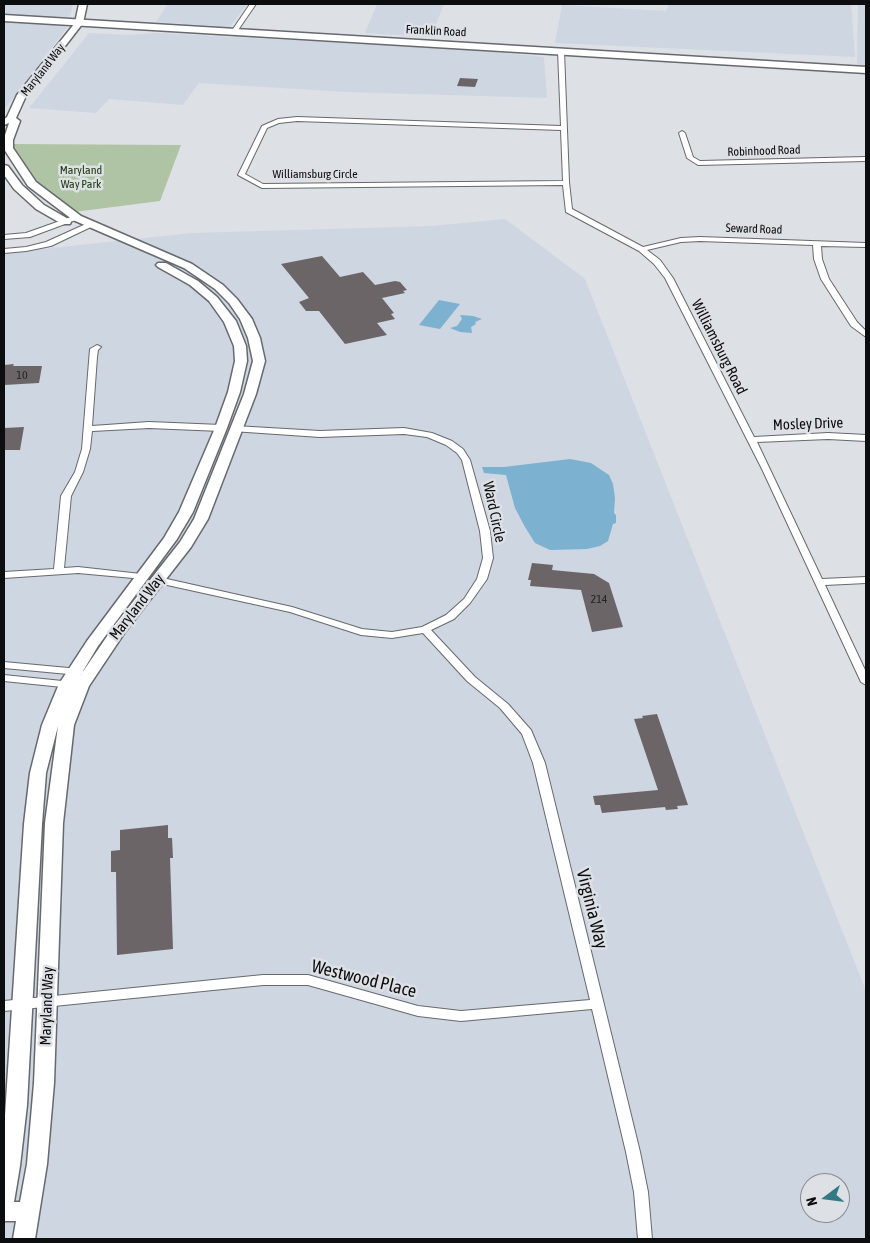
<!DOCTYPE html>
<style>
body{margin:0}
#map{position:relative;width:870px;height:1243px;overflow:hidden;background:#dde1e6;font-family:"Asap Condensed",sans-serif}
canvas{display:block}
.frame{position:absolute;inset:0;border:5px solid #0c0d0f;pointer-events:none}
.north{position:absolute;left:800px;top:1173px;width:50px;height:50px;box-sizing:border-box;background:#dde1e6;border:1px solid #898c90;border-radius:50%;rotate:255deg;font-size:14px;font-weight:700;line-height:20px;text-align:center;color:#0c0d0f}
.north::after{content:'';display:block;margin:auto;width:18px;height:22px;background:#347a86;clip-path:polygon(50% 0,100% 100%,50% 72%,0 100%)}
</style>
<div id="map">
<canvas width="870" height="1243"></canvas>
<div class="frame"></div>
<div class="north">N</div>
</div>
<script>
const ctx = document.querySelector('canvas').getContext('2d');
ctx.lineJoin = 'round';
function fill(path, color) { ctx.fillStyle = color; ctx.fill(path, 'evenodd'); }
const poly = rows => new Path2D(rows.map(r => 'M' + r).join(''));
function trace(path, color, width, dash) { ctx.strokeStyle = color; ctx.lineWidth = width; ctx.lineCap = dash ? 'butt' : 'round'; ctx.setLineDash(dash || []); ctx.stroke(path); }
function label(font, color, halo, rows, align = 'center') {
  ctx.font = font + ' "Asap Condensed",sans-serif'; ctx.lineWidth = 5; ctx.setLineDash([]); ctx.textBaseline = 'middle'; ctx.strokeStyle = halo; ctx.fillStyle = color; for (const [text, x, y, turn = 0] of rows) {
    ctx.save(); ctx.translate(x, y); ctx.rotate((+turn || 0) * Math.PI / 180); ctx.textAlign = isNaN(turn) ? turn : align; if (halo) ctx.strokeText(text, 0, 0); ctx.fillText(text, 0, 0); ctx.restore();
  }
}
fill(poly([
 [4,4,73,4,70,16,58,19,4,15],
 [154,4,247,4,230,27,156,22,167,5],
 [377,4,444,4,431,37,365,33],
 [669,4,851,4,855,57,555,43,562,5,666,11],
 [858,4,866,4,866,66,857,65],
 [4,21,61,25,67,28,4,110],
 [89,33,128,35,158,33,231,37,465,49,544,57,547,98,346,92,199,83,183,105,109,99,96,113,29,108],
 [505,219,585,279,866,991,866,1239,4,1239,4,253,192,233,432,226],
 [810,1183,840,1183,840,1213,810,1213]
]), '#ced6e1');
fill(poly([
 [13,144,181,145,160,201,74,212,42,193,21,169]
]), '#afc4a5');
fill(poly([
 [439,300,460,304,440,329,419,325],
 [460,315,473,316,482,319,475,322,476,324,471,327,472,333,460,332,450,328,457,326,462,319],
 [570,459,591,463,609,475,613,484,615,498,614,513,616,515,616,523,613,524,608,541,600,546,587,549,550,550,535,543,525,527,515,508,506,475,484,473,482,467,504,467]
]), '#7cb1cf');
fill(poly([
 [460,78,478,79,475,87,457,86],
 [322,256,340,277,363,272,375,285,395,281,400,282,407,290,403,291,405,293,382,298,394,313,391,314,395,319,377,323,387,335,345,344,319,311,306,311,299,302,309,298,281,264],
 [14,364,13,366,42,366,39,383,4,385,4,365],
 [24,427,20,450,4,450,4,428],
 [532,563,553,565,552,570,594,574,609,583,623,627,592,632,581,590,530,586,531,580,528,580],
 [657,714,688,805,677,806,678,809,666,810,665,807,602,813,600,805,595,805,593,796,658,790,634,719,643,718,642,716],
 [168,825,168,838,172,838,173,858,170,858,173,949,117,955,116,872,111,872,111,851,120,850,120,830]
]), '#6b6567');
const street = poly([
 [250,4,256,4,236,33,232,33,231,32,250,4],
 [561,49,564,51,569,182,572,209,643,247,681,238,700,237,866,243,866,247,821,246,822,259,829,279,857,322,866,331,866,337,851,326,821,279,814,259,813,245,700,241,681,242,647,250,660,260,673,278,754,437,828,433,866,435,866,441,828,439,757,442,822,579,866,577,866,583,825,585,866,672,866,685,861,682,762,469,665,278,654,264,639,251,566,212,563,185,262,188,238,175,262,126,278,119,297,117,561,126,558,51,561,49],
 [297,121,561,130,563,181,263,184,245,174,267,128,279,123,297,121],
 [682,131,685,133,693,157,700,161,866,157,866,161,698,165,687,158,679,133,682,131],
 [74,216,81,218,30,237,4,239,4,235,26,233,74,216],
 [88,223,95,225,51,246,26,251,4,253,4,249,26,247,46,242,88,223],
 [97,345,101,347,98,350,97,357,92,426,149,422,221,425,225,428,221,431,149,428,92,431,90,449,83,472,71,496,64,568,78,567,141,574,144,575,146,577,144,579,78,573,4,578,4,572,54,569,61,496,75,472,82,449,90,349,97,345],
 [235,426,320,431,404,428,432,433,452,441,463,449,470,460,490,531,493,558,487,579,470,603,454,619,431,630,475,677,508,704,531,730,545,763,640,1152,648,1192,652,1239,638,1239,634,1192,626,1152,592,1009,461,1021,418,1016,308,985,263,985,4,1011,4,1001,263,975,308,975,418,1006,461,1011,590,1000,533,763,522,734,500,708,467,681,423,633,392,638,361,635,290,612,158,583,153,580,158,577,292,607,362,629,392,632,422,627,446,615,464,599,477,579,483,558,480,531,462,460,457,453,446,445,427,437,404,434,320,437,232,431,231,429,232,427,235,426],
 [4,662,79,669,84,672,79,675,4,668,4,662],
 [4,675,72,682,77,685,72,688,4,681,4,675]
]);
const secondary = poly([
 [79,4,87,4,83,23,25,98,16,118,20,121,13,140,13,148,36,182,81,216,192,264,223,285,237,299,252,319,260,338,265,361,256,394,208,519,191,547,125,632,89,686,74,725,63,823,54,1083,47,1164,35,1239,13,1239,16,1221,4,1221,4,1131,24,824,30,773,42,725,59,684,87,641,164,538,179,512,215,428,228,392,235,361,234,346,224,322,209,301,190,285,158,267,156,265,158,263,166,263,198,281,217,297,236,321,246,346,247,361,240,392,227,428,193,512,177,539,98,646,80,676,114,626,180,542,194,519,244,394,253,361,248,338,240,319,229,303,215,289,184,268,73,220,28,186,4,149,4,138,9,123,4,125,4,119,7,117,17,95,75,23,79,4],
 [58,726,45,823,34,1083,27,1164,20,1202,14,1202,20,1166,27,1105,42,824,46,773,58,726],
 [4,165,8,166,22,185,44,205,70,220,71,222,70,224,62,224,36,209,14,189,4,175,4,165]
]);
const primary = poly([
 [4,15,866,67,866,73,4,21,4,15]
]);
trace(street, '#66696d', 2);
trace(secondary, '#66696d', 3);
trace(primary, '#66696d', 3);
fill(street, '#fff');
fill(secondary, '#fff');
fill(primary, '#fff');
label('12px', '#0c0d0f', '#dde1e6', [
 ["Franklin Road",436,31,3],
 ["Maryland Way",43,70,-52],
 ["Robinhood Road",764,151,-2],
 ["Williamsburg Circle",315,174],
 ["Seward Road",754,229,2]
]);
label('12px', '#1a3706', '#dde1e6', [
 ["Maryland",81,170],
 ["Way Park",81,184]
]);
label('12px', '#242325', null, [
 ["10",22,375],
 ["214",599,599]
]);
label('15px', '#0c0d0f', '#dde1e6', [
 ["Williamsburg Road",719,347,63],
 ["Mosley Drive",808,424,-2],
 ["Ward Circle",494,512,78],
 ["Maryland Way",137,607,-52],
 ["Maryland Way",47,1006,-88]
]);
label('18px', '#0c0d0f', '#dde1e6', [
 ["Virginia Way",592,909,76],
 ["Westwood Place",364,979,14]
]);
</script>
